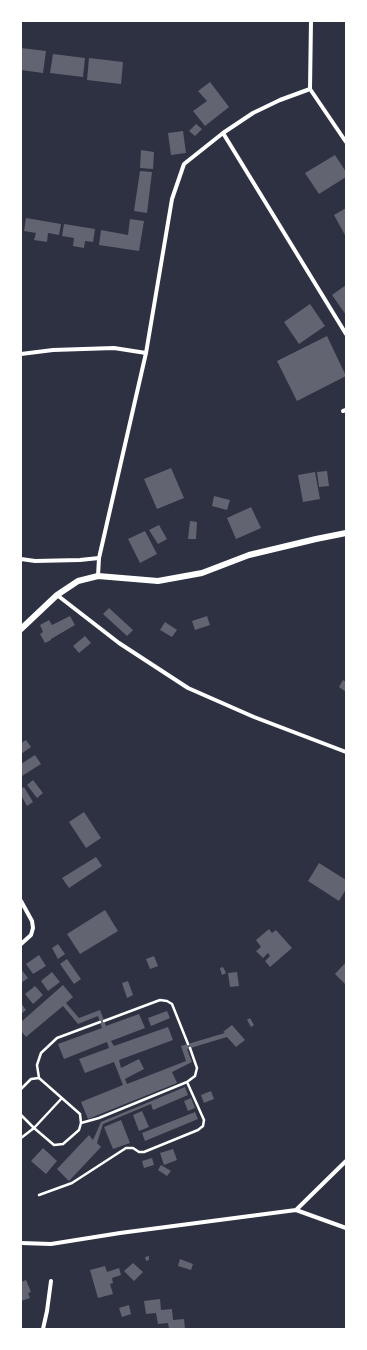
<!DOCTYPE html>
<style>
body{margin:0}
#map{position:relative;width:367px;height:1350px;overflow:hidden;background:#2d3142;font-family:Rubik,sans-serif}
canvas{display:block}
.frame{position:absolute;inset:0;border:22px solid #fff;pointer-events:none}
</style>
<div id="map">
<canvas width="367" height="1350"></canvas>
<div class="frame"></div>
</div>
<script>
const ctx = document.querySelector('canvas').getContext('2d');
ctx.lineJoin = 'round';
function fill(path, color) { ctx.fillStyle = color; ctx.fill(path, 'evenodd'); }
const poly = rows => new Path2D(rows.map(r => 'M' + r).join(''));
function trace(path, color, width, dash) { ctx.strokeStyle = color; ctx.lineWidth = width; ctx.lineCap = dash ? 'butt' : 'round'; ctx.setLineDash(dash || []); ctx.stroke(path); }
fill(poly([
 [21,48,46,51,43,73,21,70],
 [53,54,85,58,83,77,50,73],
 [89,58,123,62,121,84,87,80],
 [210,82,229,107,205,126,193,111,207,101,198,91],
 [196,124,202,129,195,136,189,131],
 [183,131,186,153,171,155,168,133],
 [141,150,154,152,153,169,140,168],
 [335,155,346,172,346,177,319,194,305,173],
 [140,171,152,172,147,213,134,211],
 [346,208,346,237,334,215],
 [26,218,61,224,59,235,48,233,47,242,34,240,36,233,24,231],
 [130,219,144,221,139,251,99,245,101,230,128,235],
 [64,224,95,229,93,242,85,241,84,248,73,246,74,238,62,236],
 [346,285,346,315,332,295],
 [310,304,325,326,299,344,284,322],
 [327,336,346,376,297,401,277,361],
 [171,468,184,498,157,509,144,479],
 [327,471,329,486,319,487,317,472],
 [315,472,320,499,303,502,298,475],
 [214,496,230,500,227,510,212,506],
 [251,507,261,528,236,539,227,518],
 [190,521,197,522,196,539,188,539],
 [159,525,167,539,158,544,149,530],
 [145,531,157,554,140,563,128,539],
 [109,608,133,630,127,636,103,614],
 [70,616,75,625,51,639,51,640,45,643,40,634,43,632,40,625,49,620,52,625],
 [207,616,210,625,195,630,192,621],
 [165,622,177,630,172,637,160,630],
 [85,636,91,643,79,653,73,646],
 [343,680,346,682,346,692,339,687],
 [26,740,31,747,21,754,21,743],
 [35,755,41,764,22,776,21,775,21,764],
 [33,780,43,793,37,798,27,785],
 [24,787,33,802,27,806,21,795,21,789],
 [84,812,101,838,86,848,69,822],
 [96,857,102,866,69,888,62,878],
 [319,863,346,880,346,889,339,901,308,881],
 [105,910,118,931,80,954,67,934],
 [269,929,272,933,276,930,292,948,270,967,265,961,270,956,268,953,263,958,256,951,261,947,256,940],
 [58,944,65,954,58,959,52,948],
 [39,955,46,966,33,974,26,964],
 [154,956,158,966,150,969,146,959],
 [67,959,81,979,74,984,60,964],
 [346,962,346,985,335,974],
 [223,967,226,973,222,975,220,968],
 [21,969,28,978,21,983],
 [52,972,60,982,48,991,41,981],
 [237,972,239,986,230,987,228,973],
 [128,981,133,995,127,998,122,983],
 [63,985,73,997,66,1003,79,1018,100,1010,106,1026,139,1014,145,1028,111,1041,114,1046,168,1027,173,1040,119,1060,121,1068,139,1059,144,1069,125,1079,127,1084,186,1061,181,1046,225,1033,223,1032,232,1025,245,1040,236,1047,227,1037,187,1049,192,1062,172,1072,177,1083,88,1119,81,1102,123,1085,114,1062,85,1073,79,1059,109,1048,107,1042,64,1059,58,1044,102,1028,98,1016,78,1024,63,1006,26,1037,21,1031,21,1022],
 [35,986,43,995,33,1004,25,994],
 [21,1003,26,1010,21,1014],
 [167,1011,170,1018,151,1026,148,1018],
 [250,1018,254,1025,251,1027,247,1020],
 [185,1087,188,1095,153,1110,151,1104,103,1124,97,1143,101,1147,69,1181,57,1169,89,1135,93,1140,101,1122],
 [211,1091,214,1099,204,1103,201,1095],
 [191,1098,195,1108,188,1111,184,1101],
 [142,1111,149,1127,139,1131,133,1115],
 [195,1112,198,1119,145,1141,142,1133],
 [121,1120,130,1143,113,1149,104,1127],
 [43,1148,57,1161,46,1174,31,1161],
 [173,1149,177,1160,164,1165,160,1153],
 [152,1158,154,1165,144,1168,142,1161],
 [161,1165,171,1171,167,1176,158,1170],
 [149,1256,149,1260,146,1261,145,1257],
 [180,1259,193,1264,191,1270,178,1266],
 [133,1263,143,1272,134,1281,124,1271],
 [105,1266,107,1272,119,1268,121,1275,112,1278,113,1283,110,1284,113,1294,98,1298,90,1270],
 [26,1280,31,1292,28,1293,30,1298,21,1301,21,1282],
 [160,1299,161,1310,172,1309,173,1320,184,1319,185,1329,169,1329,168,1323,158,1324,156,1313,146,1314,144,1301],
 [129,1305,131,1314,122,1317,119,1308]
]), '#626471');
trace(poly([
 [104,1021,160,1000,167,1001,172,1004,188,1044],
 [39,1078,37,1065,41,1053,57,1038,100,1022],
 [21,1089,31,1079,39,1078,80,1114,81,1123,79,1130,63,1144,54,1145,34,1128,21,1115],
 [81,1123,99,1118,187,1082,195,1076,197,1068,190,1048],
 [21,1138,34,1128,62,1098],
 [39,1195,72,1183,126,1148,133,1148,139,1152,144,1152,198,1130,203,1126,204,1120,187,1082]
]), '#fff', 2.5);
trace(poly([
 [311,21,310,89,346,142],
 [223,133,346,334],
 [21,354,53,350,114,348,146,353],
 [343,411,346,410],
 [21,559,35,561,80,560,99,558],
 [98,576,99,558,146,353,172,199,184,164,223,133,253,113,280,100,310,89],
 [57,595,119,643,188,688,254,717,346,752],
 [21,901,32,921,33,928,31,935,21,944],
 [296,1210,346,1161],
 [21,1243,51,1244,120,1233,296,1210,346,1228],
 [43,1329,47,1311,51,1281]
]), '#fff', 4);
trace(poly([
 [21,629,57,595,78,581,98,576,158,581,202,573,249,555,316,539,346,533]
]), '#fff', 6);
</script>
